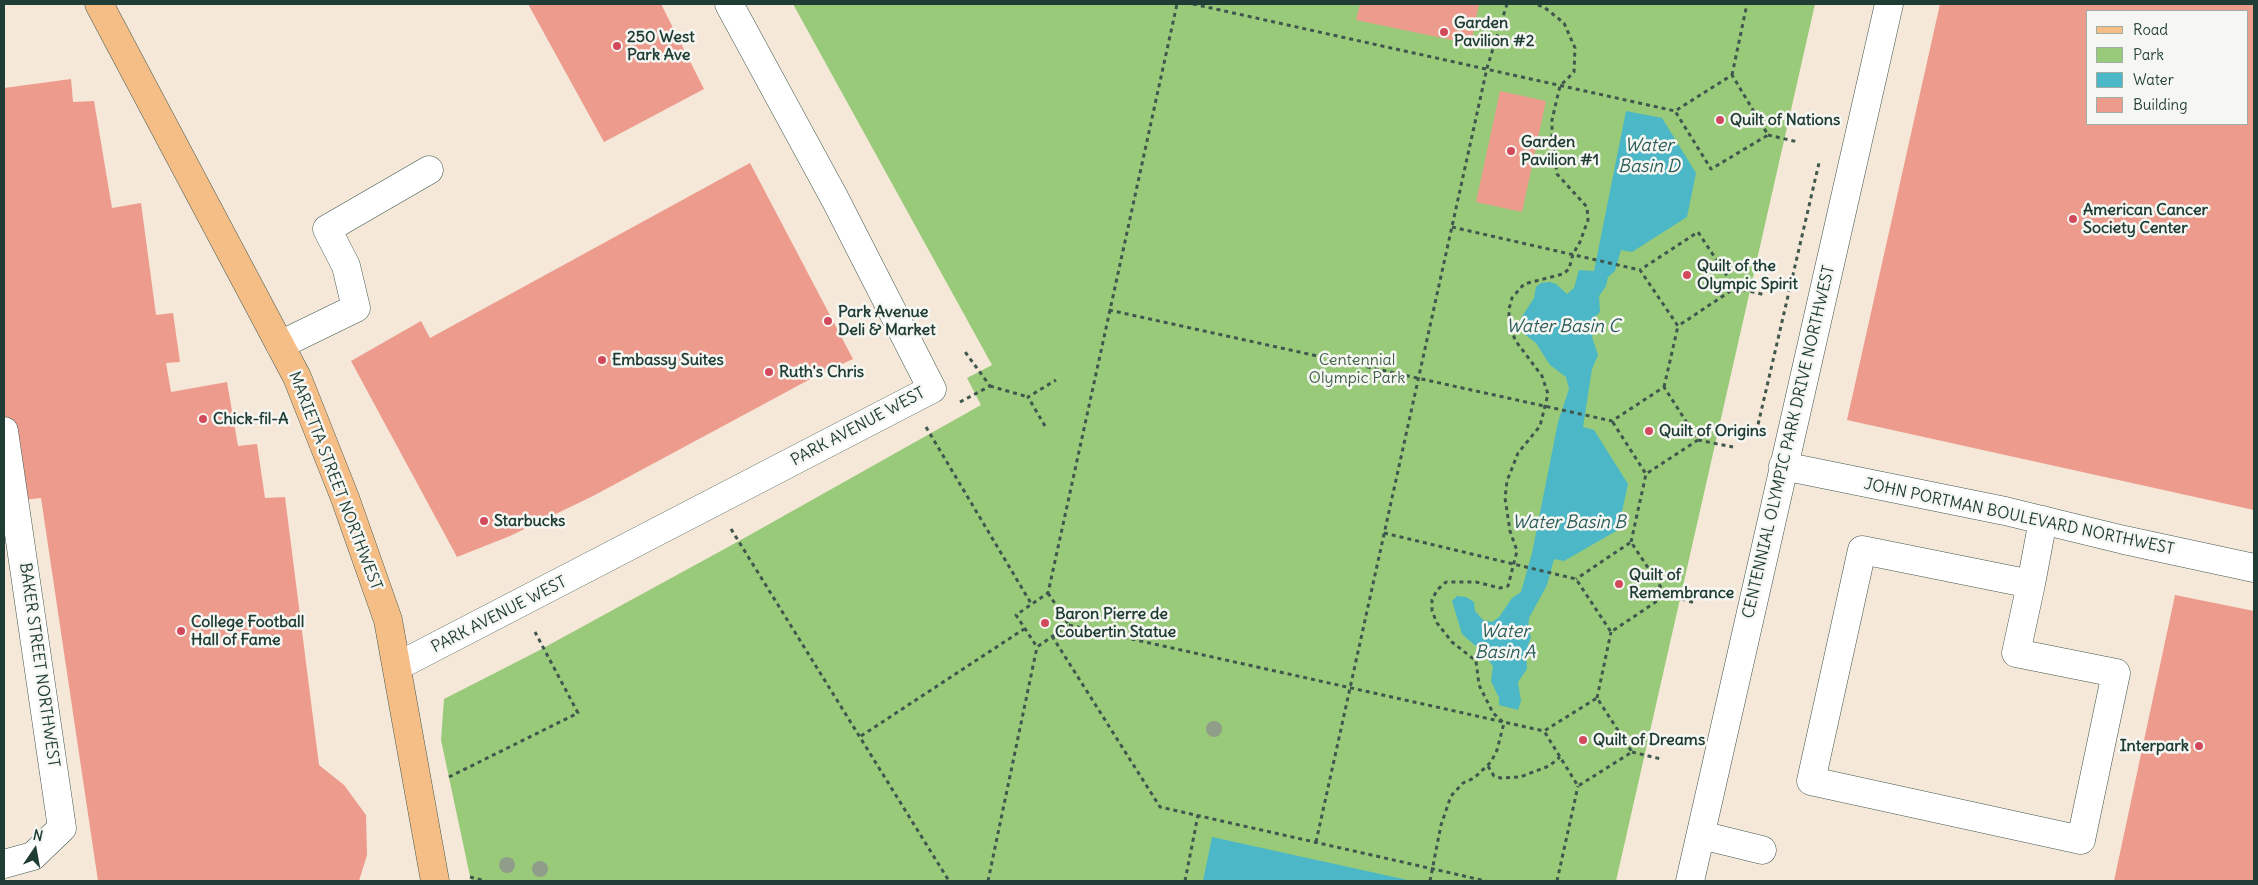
<!DOCTYPE html>
<style>
body{margin:0}
#map{position:relative;width:2258px;height:885px;overflow:hidden;background:#f5e8d8;font-family:Delius,sans-serif}
canvas{display:block}
.frame{position:absolute;inset:0;border:5px solid #1f3d34;pointer-events:none}
.legend{position:absolute;left:2086px;top:10px;width:162px;height:115px;box-sizing:border-box;background:#f6f6f2;border:1px solid #a0aca6;margin:0;padding:6px 9px;list-style:none;font-size:15px;color:#1f3d34}
.legend li{display:flex;align-items:center;gap:10px;height:25px}
.legend b{width:25px;border:1px solid #a0aca6}
.north{position:absolute;left:10px;top:825px;width:50px;height:50px;-webkit-text-stroke:4px #f6f6f2;paint-order:stroke;rotate:12deg;font-size:14px;font-weight:700;line-height:20px;text-align:center;color:#1f3d34}
.north::after{content:'';display:block;margin:auto;width:18px;height:22px;background:#1f3d34;clip-path:polygon(50% 0,100% 100%,50% 72%,0 100%)}
</style>
<div id="map">
<canvas width="2258" height="885"></canvas>
<div class="frame"></div>
<ul class="legend">
<li><b style="height:6px;background:#f6be87"></b>Road</li>
<li><b style="height:14px;background:#99ca7a"></b>Park</li>
<li><b style="height:14px;background:#4bb7c7"></b>Water</li>
<li><b style="height:14px;background:#ec9b8d"></b>Building</li>
</ul>
<div class="north">N</div>
</div>
<script>
const ctx = document.querySelector('canvas').getContext('2d');
ctx.lineJoin = 'round';
function fill(path, color) { ctx.fillStyle = color; ctx.fill(path, 'evenodd'); }
const poly = rows => new Path2D(rows.map(r => 'M' + r).join(''));
function trace(path, color, width, dash) { ctx.strokeStyle = color; ctx.lineWidth = width; ctx.lineCap = dash ? 'butt' : 'round'; ctx.setLineDash(dash || []); ctx.stroke(path); }
function label(font, color, halo, rows, align = 'center') {
  ctx.font = font + ' Delius,sans-serif'; ctx.lineWidth = 5; ctx.setLineDash([]); ctx.textBaseline = 'middle'; ctx.strokeStyle = halo; ctx.fillStyle = color; for (const [text, x, y, turn = 0] of rows) {
    ctx.save(); ctx.translate(x, y); ctx.rotate((+turn || 0) * Math.PI / 180); ctx.textAlign = isNaN(turn) ? turn : align; if (halo) ctx.strokeText(text, 0, 0); ctx.fillText(text, 0, 0); ctx.restore();
  }
}
fill(poly([
 [793,4,1815,4,1616,881,471,881,441,740,444,699,536,652,739,541,981,405,967,378,992,365]
]), '#99ca7a');
fill(poly([
 [1626,111,1662,118,1696,173,1687,217,1632,252,1621,250,1615,271,1608,277,1606,286,1599,296,1600,312,1595,317,1594,331,1592,337,1598,355,1592,369,1583,427,1594,430,1628,484,1618,530,1564,561,1554,559,1547,585,1529,618,1528,628,1531,637,1526,652,1527,669,1518,682,1521,701,1518,710,1499,705,1499,698,1491,681,1493,666,1479,649,1462,634,1452,601,1457,596,1466,597,1474,602,1475,611,1483,620,1492,622,1499,617,1512,598,1521,592,1532,553,1558,422,1569,389,1566,377,1550,365,1536,343,1523,333,1521,318,1534,298,1536,287,1541,283,1550,282,1556,284,1567,294,1574,288,1579,270,1594,271],
 [1212,837,1412,881,1203,881]
]), '#4bb7c7');
fill(poly([
 [528,4,661,4,704,89,604,142],
 [1360,4,1479,4,1471,44,1356,20],
 [1940,4,2254,4,2254,510,1847,420],
 [2087,11,2247,11,2247,124,2087,124],
 [71,79,73,102,94,101,112,208,141,203,156,315,173,313,180,362,166,363,171,392,227,382,238,446,257,444,265,498,285,497,319,765,344,785,366,815,367,855,359,881,98,881,41,498,4,502,4,88],
 [1500,91,1546,101,1522,212,1476,202],
 [750,163,853,359,816,376,593,496,510,536,457,557,351,361,421,321,430,338],
 [2175,595,2254,611,2254,881,2114,881]
]), '#ec9b8d');
const minor = poly([
 [280,345,356,308,346,266,327,229,429,170],
 [4,431,62,828,33,856,4,864],
 [1783,466,2005,511,2124,540,2254,568],
 [2031,584,1862,550,1811,781,2081,840,2116,673,2016,653,2031,584,2043,520],
 [398,666,932,389,835,199,729,4],
 [1701,835,1762,850],
 [1690,881,1889,4]
]);
const major = poly([
 [99,4,297,377,345,498,388,620,435,881]
]);
trace(minor, '#3f574d', 29);
trace(major, '#3f574d', 29);
trace(poly([
 [1193,4,1675,111,1732,75,1768,135,1711,169,1675,111],
 [1732,75,1747,4],
 [1768,135,1798,142],
 [1452,227,1640,270,1678,326,1735,288,1698,232,1640,270],
 [1735,288,1766,295],
 [1109,310,1612,421,1664,387,1698,440,1646,474,1612,421],
 [990,386,1028,397],
 [1664,387,1678,326],
 [960,402,990,386,963,349],
 [1045,426,1028,397,1056,380],
 [926,427,1032,605],
 [1760,430,1757,429,1819,163],
 [1698,440,1733,447],
 [731,529,949,881],
 [1384,533,1576,579,1611,632,1666,595,1631,542,1576,579],
 [1631,542,1646,474],
 [1048,593,1069,625,1037,647,1016,615,1048,593,1177,4],
 [1666,595,1696,603],
 [1069,625,1544,731,1597,698,1632,752,1578,786,1544,731],
 [1052,636,1160,807,1486,881],
 [1597,698,1611,632],
 [861,736,1024,629],
 [1632,752,1661,759],
 [1488,766,1494,776,1501,778,1520,777,1549,766,1560,757],
 [449,777,578,713,535,632],
 [1316,842,1487,68,1507,4],
 [470,877,486,881],
 [988,881,1037,647],
 [1185,881,1198,815],
 [1430,881,1441,825,1451,796,1463,783,1474,778,1491,762,1497,750,1504,723,1493,713,1479,685,1476,661,1452,642,1437,623,1432,611,1432,600,1437,590,1446,582,1476,582,1500,588,1508,586,1517,551,1510,531,1505,498,1507,481,1518,453,1540,426,1548,394,1542,376,1515,340,1509,320,1509,309,1512,298,1524,284,1563,274,1569,269,1573,254,1580,242,1588,220,1587,207,1557,174,1552,140,1552,120,1560,86,1574,72,1575,48,1564,23,1544,7,1535,4],
 [1557,881,1578,786]
]), '#3f574d', 3, [4, 4]);
trace(minor, '#fff', 28);
trace(major, '#f6be87', 28);
ctx.fillStyle = '#909d88';
for (const [x, y] of [
 [1214,729],
 [507,865],
 [540,869]
]) { ctx.beginPath(); ctx.arc(x, y, 8, 0, 2 * Math.PI); ctx.fill(); }
for (const [x, y, r, color] of [
 [1444,32,5,"#d1495b"],
 [617,46,5,"#d1495b"],
 [1720,120,5,"#d1495b"],
 [1511,151,5,"#d1495b"],
 [2073,219,5,"#d1495b"],
 [1687,275,5,"#d1495b"],
 [828,321,5,"#d1495b"],
 [602,360,5,"#d1495b"],
 [769,372,5,"#d1495b"],
 [203,419,5,"#d1495b"],
 [1649,431,5,"#d1495b"],
 [484,521,5,"#d1495b"],
 [1619,584,5,"#d1495b"],
 [1045,623,5,"#d1495b"],
 [181,631,5,"#d1495b"],
 [1583,740,5,"#d1495b"],
 [2199,746,5,"#d1495b"]
]) { const dot = new Path2D(); dot.arc(x, y, r, 0, 2 * Math.PI); ctx.fillStyle = color; ctx.fill(dot); trace(dot, '#f6f6f2', 2); }
label('bold 16px', '#1f3d34', '#f6f6f2', [
 ["Garden",1454,23],
 ["Pavilion #2",1454,41],
 ["250 West",627,37],
 ["Park Ave",627,55],
 ["Quilt of Nations",1730,120],
 ["Garden",1521,142],
 ["Pavilion #1",1521,160],
 ["American Cancer",2083,210],
 ["Society Center",2083,228],
 ["Quilt of the",1697,266],
 ["Olympic Spirit",1697,284],
 ["Park Avenue",838,312],
 ["Deli & Market",838,330],
 ["Embassy Suites",612,360],
 ["Ruth's Chris",779,372],
 ["Chick-fil-A",213,419],
 ["Quilt of Origins",1659,431],
 ["Starbucks",494,521],
 ["Quilt of",1629,575],
 ["Remembrance",1629,593],
 ["Baron Pierre de",1055,614],
 ["Coubertin Statue",1055,632],
 ["College Football",191,622],
 ["Hall of Fame",191,640],
 ["Quilt of Dreams",1593,740],
 ["Interpark",2189,746,"right"]
], 'left');
label('16px', '#3e6046', '#f6f6f2', [
 ["Centennial",1357,360],
 ["Olympic Park",1357,378]
]);
label('16px', '#1f3d34', '#f6f6f2', [
 ["PARK AVENUE WEST",858,427,-28],
 ["CENTENNIAL OLYMPIC PARK DRIVE NORTHWEST",1789,442,-77],
 ["MARIETTA STREET NORTHWEST",335,481,69],
 ["JOHN PORTMAN BOULEVARD NORTHWEST",2019,517,12],
 ["PARK AVENUE WEST",499,615,-27],
 ["BAKER STREET NORTHWEST",39,665,82]
]);
label('italic 18px', '#2a5c59', '#f6f6f2', [
 ["Water",1649,146],
 ["Basin D",1649,167],
 ["Water Basin C",1563,327],
 ["Water Basin B",1569,523],
 ["Water",1505,632],
 ["Basin A",1505,653]
]);
</script>
